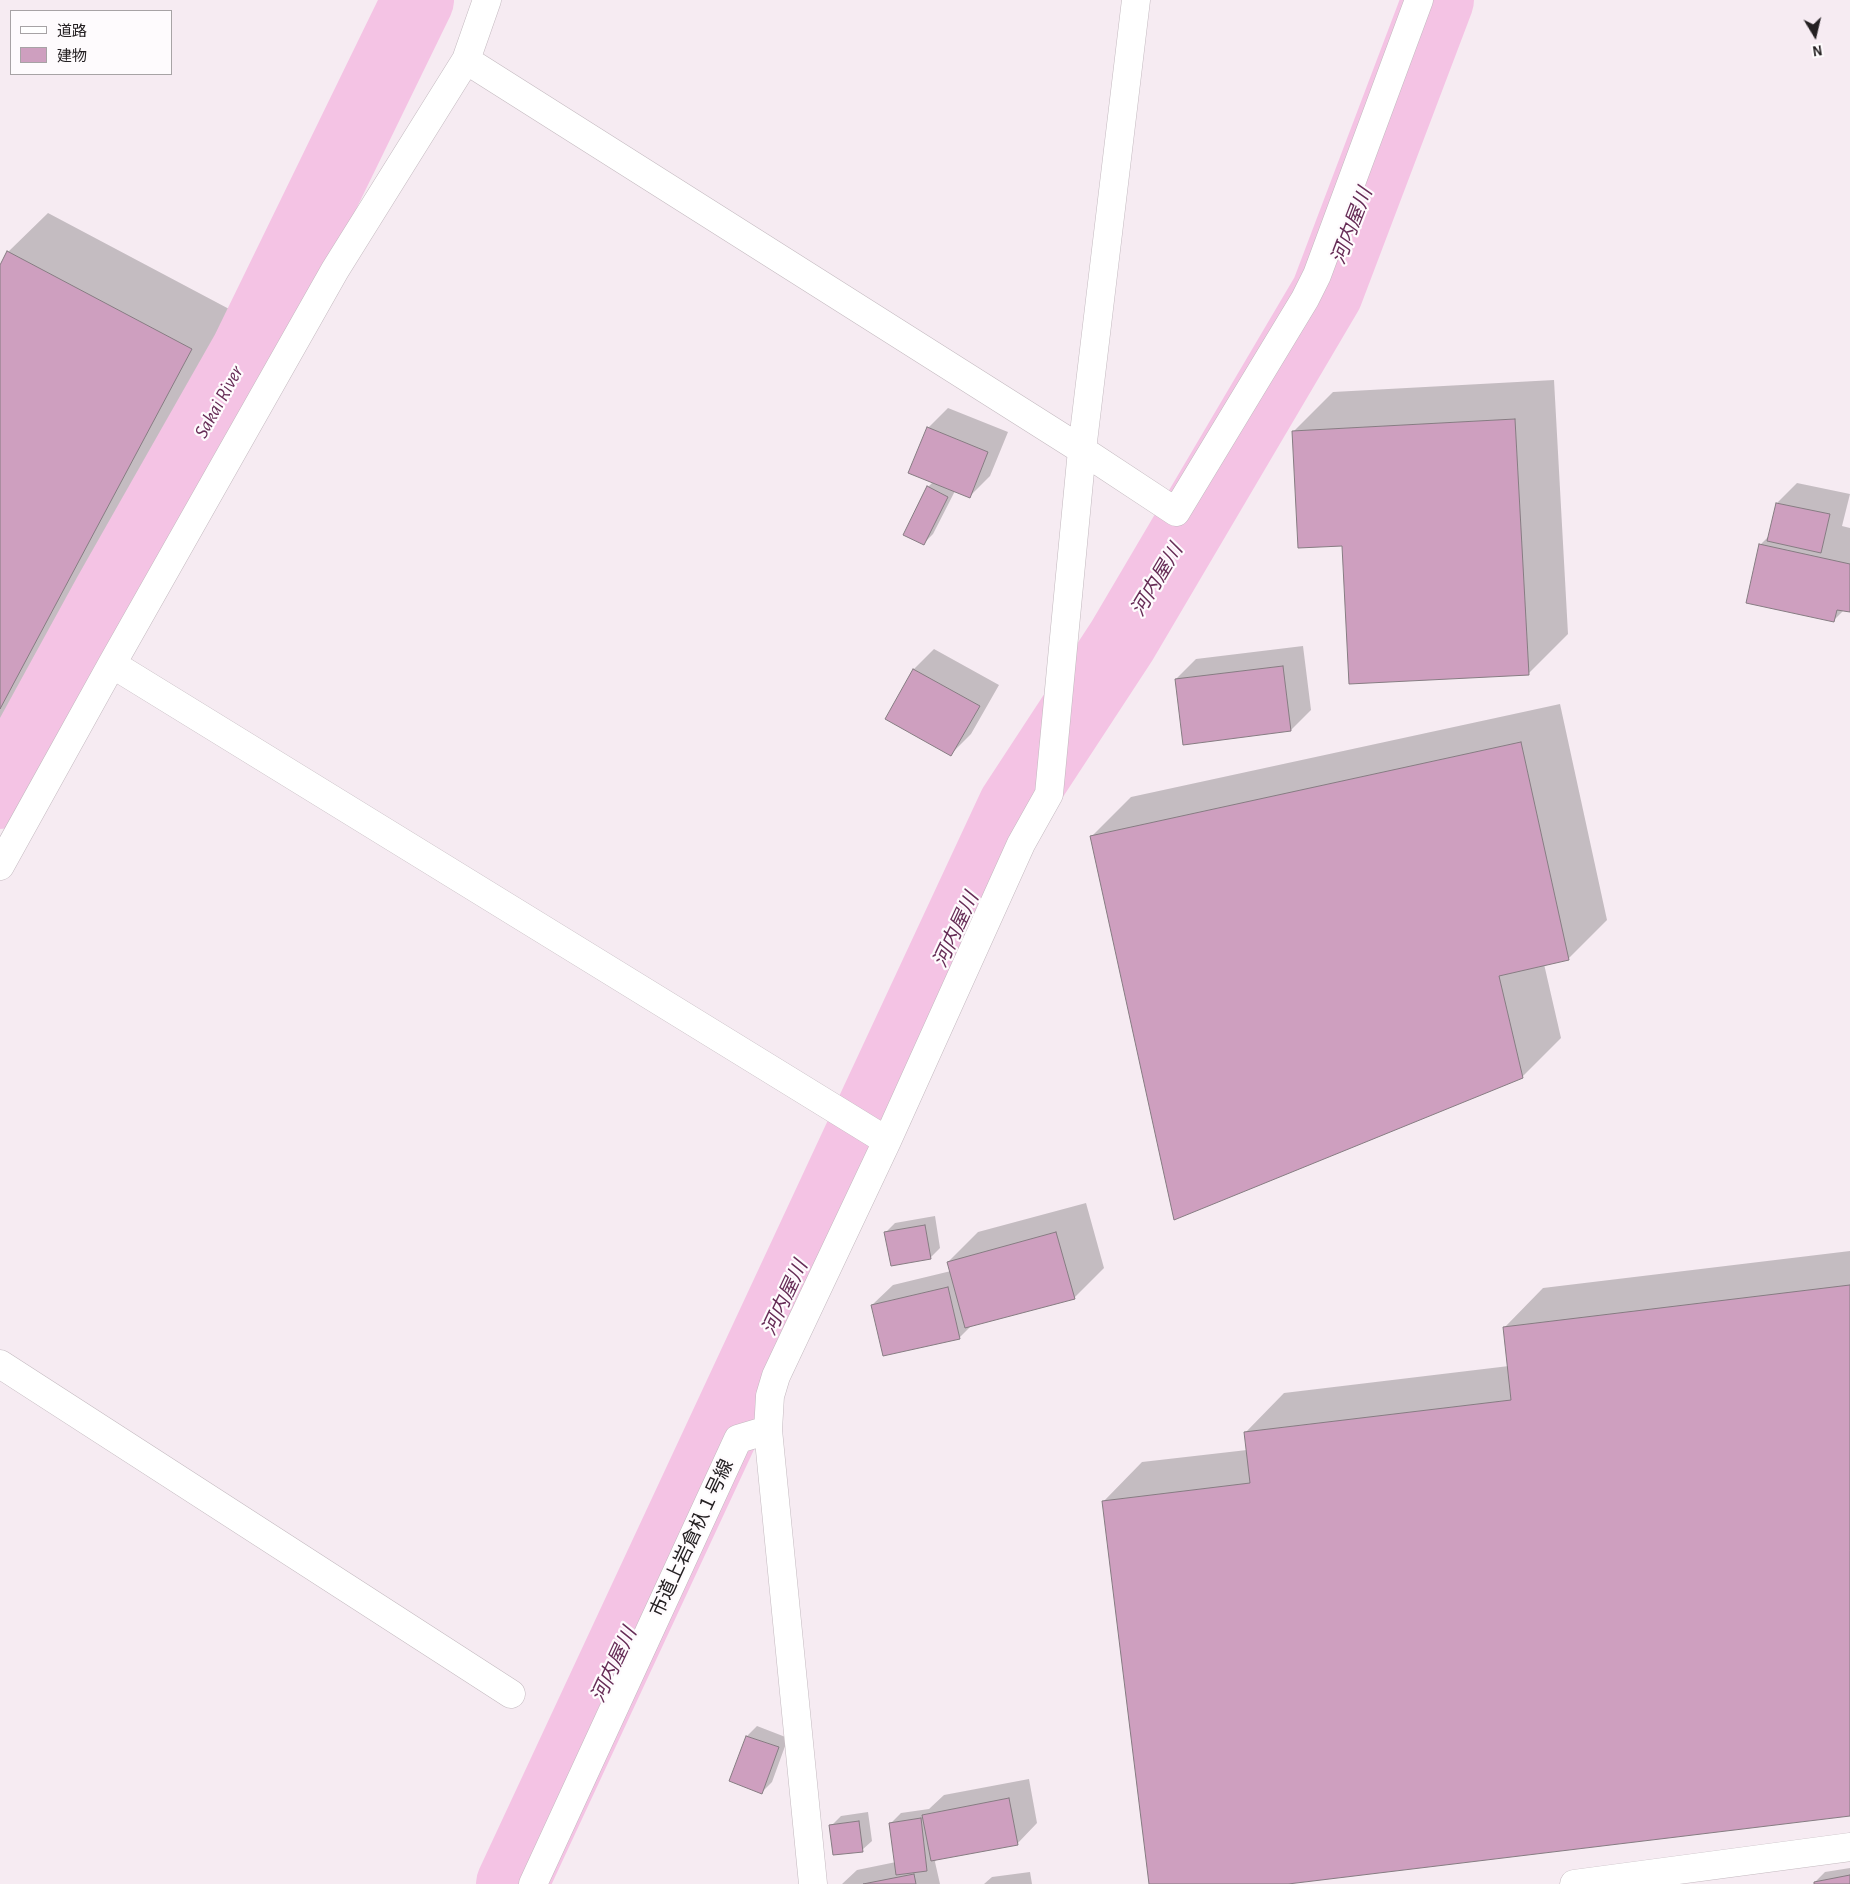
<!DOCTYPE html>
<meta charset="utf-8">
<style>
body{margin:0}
#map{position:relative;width:1850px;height:1884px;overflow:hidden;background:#f6ebf2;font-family:"Alegreya Sans","Noto Sans JP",sans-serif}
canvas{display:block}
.legend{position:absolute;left:10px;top:10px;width:162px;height:65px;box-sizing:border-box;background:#fefbfd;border:1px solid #a7a3a5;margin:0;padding:6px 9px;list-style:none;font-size:15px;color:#242022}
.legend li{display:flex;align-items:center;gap:10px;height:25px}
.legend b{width:25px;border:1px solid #a7a3a5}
.north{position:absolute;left:1790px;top:10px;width:50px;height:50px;-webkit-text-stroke:4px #fefbfd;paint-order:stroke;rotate:171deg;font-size:14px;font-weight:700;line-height:20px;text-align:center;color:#242022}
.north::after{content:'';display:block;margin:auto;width:18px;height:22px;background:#242022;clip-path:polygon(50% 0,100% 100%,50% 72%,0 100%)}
</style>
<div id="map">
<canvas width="1850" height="1884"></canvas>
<ul class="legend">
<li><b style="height:6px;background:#fff"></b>道路</li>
<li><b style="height:14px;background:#ce9fbf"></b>建物</li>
</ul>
<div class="north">N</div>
</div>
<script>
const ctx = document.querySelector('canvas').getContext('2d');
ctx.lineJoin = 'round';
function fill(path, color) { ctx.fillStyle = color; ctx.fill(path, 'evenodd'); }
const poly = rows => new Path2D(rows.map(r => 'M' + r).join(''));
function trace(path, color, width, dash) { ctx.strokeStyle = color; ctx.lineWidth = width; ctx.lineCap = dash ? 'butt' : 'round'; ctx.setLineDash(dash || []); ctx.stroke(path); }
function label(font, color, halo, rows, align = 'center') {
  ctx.font = font + ' "Alegreya Sans","Noto Sans JP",sans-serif'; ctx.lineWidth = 4.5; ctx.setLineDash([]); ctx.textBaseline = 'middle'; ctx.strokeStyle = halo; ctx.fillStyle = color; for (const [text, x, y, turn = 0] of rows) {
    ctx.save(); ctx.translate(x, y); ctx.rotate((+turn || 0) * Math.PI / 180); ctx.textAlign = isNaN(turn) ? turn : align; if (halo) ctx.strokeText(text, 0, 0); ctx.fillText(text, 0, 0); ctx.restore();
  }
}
fill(poly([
 [48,213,231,310,0,741,0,268,8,252],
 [1554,380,1568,634,1529,673,1293,432,1333,392],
 [948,408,1008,432,990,476,970,496,955,491,933,534,923,544,928,487,933,482,928,428],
 [1797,483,1850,494,1842,526,1850,528,1850,611,1844,610,1834,620,1760,545,1770,535,1777,503],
 [1303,646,1311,710,1291,730,1176,679,1196,659],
 [934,649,999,685,971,734,951,754,886,718,914,669],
 [1560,704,1607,920,1568,959,1544,964,1561,1038,1522,1077,1092,836,1131,797],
 [1086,1203,1104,1268,1074,1298,972,1325,960,1337,884,1355,872,1305,893,1285,951,1271,948,1262,978,1232],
 [935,1216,940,1248,930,1258,886,1232,895,1223],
 [1850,1251,1850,1815,1278,1884,1150,1884,1103,1502,1142,1462,1247,1450,1245,1433,1284,1393,1509,1366,1504,1328,1543,1288],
 [757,1726,788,1738,772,1782,762,1792,731,1780,747,1736],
 [1029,1779,1037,1823,1017,1844,936,1859,935,1862,940,1884,842,1884,857,1870,896,1862,891,1823,901,1813,929,1809,944,1795],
 [868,1812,872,1841,862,1850,831,1826,841,1816],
 [1850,1868,1850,1884,1815,1884,1815,1882,1825,1872],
 [1030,1872,1032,1884,984,1884,992,1877]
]), '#0003');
trace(poly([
 [0,793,109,594,247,351,418,0],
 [512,1884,1014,806,1122,641,1327,293,1438,0]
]), '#f4c3e4', 72);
const building = poly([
 [7,251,192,349,0,709,0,265,7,251],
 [1515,419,1529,675,1349,684,1342,546,1298,548,1292,431,1515,419],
 [927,427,988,452,970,498,908,473,927,427],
 [927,486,948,497,924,545,903,535,927,486],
 [1776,503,1830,514,1821,553,1767,541,1776,503],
 [1759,544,1850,564,1850,612,1837,610,1834,622,1746,603,1759,544],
 [1283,666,1291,731,1183,745,1175,679,1283,666],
 [913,669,980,706,951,756,885,719,913,669],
 [1521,742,1569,960,1499,976,1523,1078,1174,1220,1090,836,1521,742],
 [925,1225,931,1259,891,1266,884,1232,925,1225],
 [1056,1232,1075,1299,965,1328,947,1262,1056,1232],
 [1850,1285,1850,1816,1288,1884,1149,1884,1102,1501,1250,1483,1244,1432,1511,1400,1503,1327,1850,1285],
 [948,1287,960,1339,883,1356,871,1305,948,1287],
 [746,1736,779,1747,762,1794,729,1781,746,1736],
 [1009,1798,1018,1845,931,1861,922,1815,1009,1798],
 [921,1818,927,1871,896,1875,889,1823,921,1818],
 [859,1821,863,1852,833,1855,829,1825,859,1821],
 [914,1874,916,1884,863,1884,914,1874],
 [1850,1875,1850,1884,1814,1884,1814,1882,1850,1875]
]);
fill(building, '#ce9fbf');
trace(building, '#867c82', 1);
const street = poly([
 [466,60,1082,450,1176,512,1305,299,1317,275,1419,0],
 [112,664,887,1141],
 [0,866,112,664,335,270,466,60,487,0],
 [0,1364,511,1694],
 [533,1884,738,1439,768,1430],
 [813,1884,768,1430,770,1396,776,1376,887,1141,1021,844,1049,794,1082,450,1136,0],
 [1574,1884,1850,1847]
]);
trace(street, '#c3b9bf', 29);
trace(street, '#fff', 28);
label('19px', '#242022', '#fefbfd', [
 ["市道上岩倉杁１号線",692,1538,-65]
]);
label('italic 20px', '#662c56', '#fefbfd', [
 ["河内屋川",1352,226,-69],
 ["Sakai River",219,402,-61],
 ["河内屋川",1157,580,-59],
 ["河内屋川",956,930,-65],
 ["河内屋川",785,1298,-65],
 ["河内屋川",614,1665,-65]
]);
</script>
